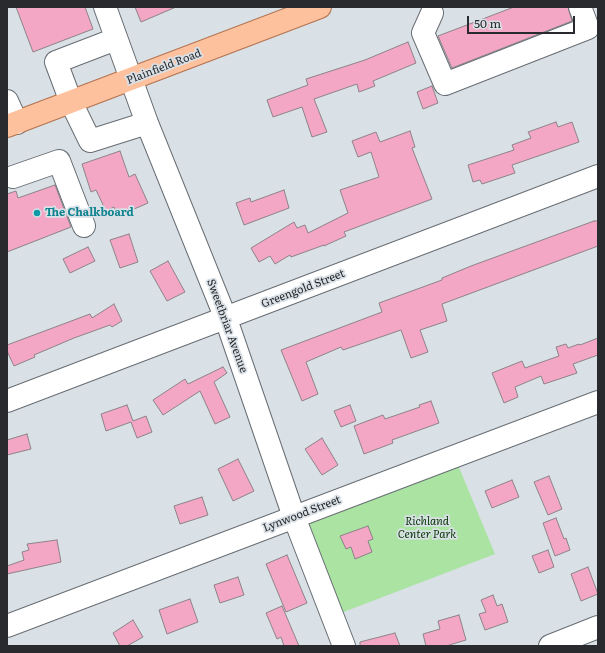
<!DOCTYPE html>
<style>
body{margin:0}
#map{position:relative;width:605px;height:653px;overflow:hidden;background:#d9e0e6;font-family:Literata,serif}
canvas{display:block}
.frame{position:absolute;inset:0;border:8px solid #282a2d;pointer-events:none}
.scale{position:absolute;left:467px;top:16px;width:108px;height:18px;box-sizing:border-box;border:2px solid #282a2d;border-top:0;padding-left:5px;font-size:12px;line-height:14px;white-space:nowrap;color:#282a2d;-webkit-text-stroke:3px #d9e0e6;paint-order:stroke}
</style>
<div id="map">
<canvas width="605" height="653"></canvas>
<div class="frame"></div>
<div class="scale">50 m</div>
</div>
<script>
const ctx = document.querySelector('canvas').getContext('2d');
ctx.lineJoin = 'round';
function fill(path, color) { ctx.fillStyle = color; ctx.fill(path, 'evenodd'); }
const poly = rows => new Path2D(rows.map(r => 'M' + r).join(''));
function trace(path, color, width, dash) { ctx.strokeStyle = color; ctx.lineWidth = width; ctx.lineCap = dash ? 'butt' : 'round'; ctx.setLineDash(dash || []); ctx.stroke(path); }
function label(font, color, halo, rows, align = 'center') {
  ctx.font = font + ' Literata,serif'; ctx.lineWidth = 3.5; ctx.setLineDash([]); ctx.textBaseline = 'middle'; ctx.strokeStyle = halo; ctx.fillStyle = color; for (const [text, x, y, turn = 0] of rows) {
    ctx.save(); ctx.translate(x, y); ctx.rotate((+turn || 0) * Math.PI / 180); ctx.textAlign = isNaN(turn) ? turn : align; if (halo) ctx.strokeText(text, 0, 0); ctx.fillText(text, 0, 0); ctx.restore();
  }
}
fill(poly([
 [458,465,495,554,341,613,309,523]
]), '#aae3a2');
const building = poly([
 [16,7,85,7,93,29,33,52,16,7],
 [135,7,176,7,141,22,135,7],
 [514,7,568,7,572,21,452,68,438,36,514,7],
 [408,42,416,63,373,81,375,86,359,92,357,84,314,99,327,132,312,137,302,107,273,117,267,100,308,85,306,79,365,60,408,42],
 [432,86,438,103,423,109,417,92,432,86],
 [556,122,558,127,572,122,579,142,512,165,515,173,482,184,480,180,473,182,468,165,514,150,512,145,531,138,528,132,556,122],
 [410,131,415,147,412,148,432,199,344,232,346,236,324,246,324,245,291,257,290,255,275,264,270,256,259,262,251,248,294,222,297,228,305,225,308,233,348,213,340,190,379,177,371,152,358,157,352,141,376,132,380,142,410,131],
 [120,151,129,177,135,174,148,203,118,216,114,207,106,211,96,190,91,192,82,164,120,151],
 [55,185,71,227,7,252,7,194,16,191,18,198,55,185],
 [284,190,289,208,244,225,236,203,250,198,251,202,284,190],
 [594,221,598,221,598,246,442,304,447,321,420,330,428,352,411,358,401,330,343,350,341,347,306,362,318,394,302,401,281,350,382,312,379,303,442,280,442,278,471,266,594,221],
 [129,234,138,262,120,268,110,240,129,234],
 [88,247,95,261,70,273,63,259,88,247],
 [168,261,185,292,167,301,150,271,168,261],
 [114,304,122,321,112,327,110,325,74,338,34,355,35,357,14,366,7,351,7,345,90,314,92,318,114,304],
 [598,338,598,355,573,364,577,373,544,384,541,376,515,387,518,397,504,403,492,373,522,361,525,368,559,356,556,347,566,344,568,348,579,344,580,345,598,338],
 [223,367,227,373,214,382,230,417,215,424,200,391,163,415,153,400,185,379,188,384,223,367],
 [431,401,439,423,392,440,393,443,364,454,354,426,383,415,385,419,420,407,419,405,431,401],
 [127,405,133,421,146,416,152,432,137,438,131,422,106,431,101,414,127,405],
 [350,405,356,421,341,427,334,411,350,405],
 [27,434,31,449,7,455,7,440,27,434],
 [322,438,338,465,322,475,305,449,322,438],
 [238,459,254,491,233,501,218,469,238,459],
 [549,476,562,509,548,515,534,482,549,476],
 [512,480,519,497,492,508,485,491,512,480],
 [202,497,208,515,180,524,174,506,202,497],
 [556,518,564,539,566,538,570,550,555,556,543,523,556,518],
 [368,526,373,539,368,541,372,552,355,559,351,547,346,549,340,536,368,526],
 [57,540,61,562,7,574,7,566,24,560,22,552,29,550,27,544,57,540],
 [548,550,554,567,539,573,532,556,548,550],
 [287,555,307,603,286,612,266,564,287,555],
 [588,567,598,594,581,601,571,574,588,567],
 [238,577,244,595,220,603,214,585,238,577],
 [493,595,497,606,502,604,508,622,485,630,479,614,486,612,481,600,493,595],
 [190,599,198,622,167,634,159,610,190,599],
 [282,606,299,646,284,646,281,637,277,639,266,613,282,606],
 [459,615,466,640,446,646,426,646,423,634,440,629,438,621,459,615],
 [133,620,143,637,127,646,120,646,113,633,133,620],
 [395,633,400,646,360,646,360,642,395,633]
]);
fill(building, '#f4a6c5');
trace(building, '#8c8387', 1);
const minor = poly([
 [105,7,147,123,226,319,294,517,344,646],
 [432,13,423,33,445,84,588,28,580,7],
 [116,39,56,62,71,102,90,141,147,123],
 [7,101,17,123],
 [13,177,59,161,84,226],
 [7,401,598,176],
 [7,626,598,402],
 [550,646,598,627]
]);
const major = poly([
 [7,126,320,7]
]);
trace(minor, '#676d73', 24);
trace(major, '#b3714d', 24);
trace(minor, '#fff', 22);
trace(major, '#fec19e', 22);
for (const [x, y, r, color] of [
 [37,213,4,"#0f9aa8"]
]) { const dot = new Path2D(); dot.arc(x, y, r, 0, 2 * Math.PI); ctx.fillStyle = color; ctx.fill(dot); trace(dot, '#d9e0e6', 1.5); }
label('11px', '#282a2d', '#d9e0e6', [
 ["Plainfield Road",164,67,-21],
 ["Greengold Street",303,289,-21],
 ["Sweetbriar Avenue",227,326,70],
 ["Lynwood Street",302,514,-21]
]);
label('bold 11px', '#0d838f', '#d9e0e6', [
 ["The Chalkboard",45,213]
], 'left');
label('italic 11px', '#043401', '#d9e0e6', [
 ["Richland",427,522],
 ["Center Park",427,535]
]);
</script>
